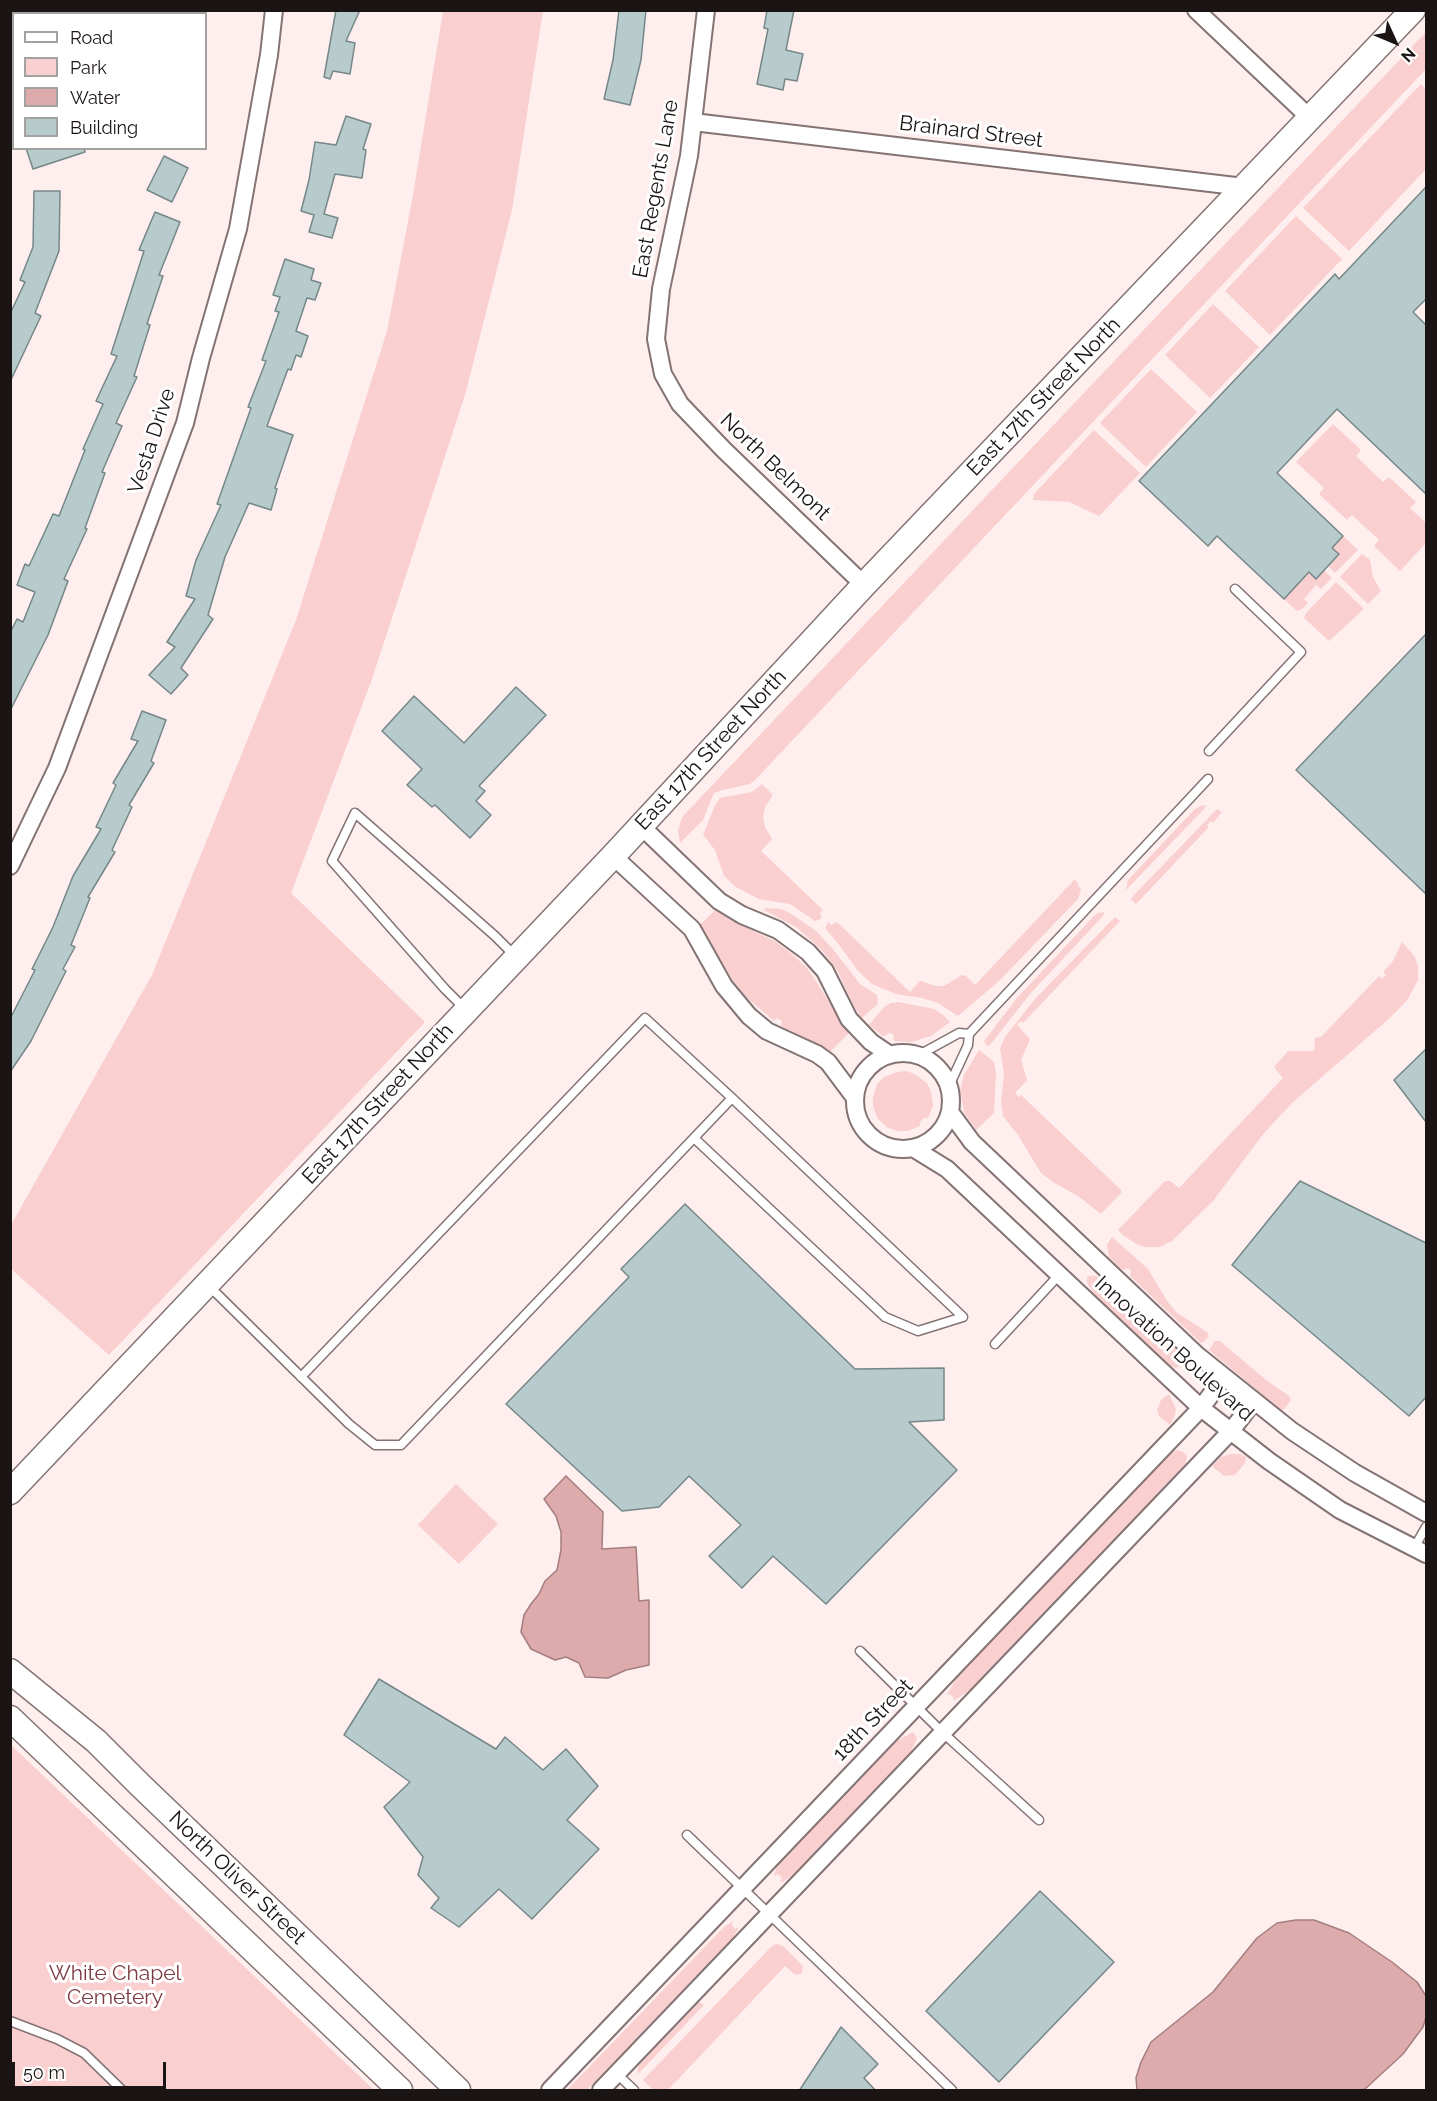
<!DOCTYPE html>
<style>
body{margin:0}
#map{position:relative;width:1437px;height:2101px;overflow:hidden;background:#feeeee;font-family:Raleway,sans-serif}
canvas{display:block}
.frame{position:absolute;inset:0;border:12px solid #1b1414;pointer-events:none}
.legend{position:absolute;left:12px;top:12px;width:195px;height:138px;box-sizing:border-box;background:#fff;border:2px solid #a4a1a1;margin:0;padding:8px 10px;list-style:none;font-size:18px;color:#1b1414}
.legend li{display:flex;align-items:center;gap:12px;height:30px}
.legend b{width:30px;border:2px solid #a4a1a1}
.north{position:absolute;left:1365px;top:12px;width:60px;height:60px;-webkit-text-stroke:4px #fff;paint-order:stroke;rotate:134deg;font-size:16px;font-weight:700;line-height:24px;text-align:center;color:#1b1414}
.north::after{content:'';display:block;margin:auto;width:21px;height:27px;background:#1b1414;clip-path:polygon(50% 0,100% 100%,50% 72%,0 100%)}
.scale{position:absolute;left:12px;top:2062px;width:154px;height:27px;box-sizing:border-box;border:3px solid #1b1414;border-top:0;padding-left:8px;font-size:18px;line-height:21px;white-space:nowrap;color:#1b1414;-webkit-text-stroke:4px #fff;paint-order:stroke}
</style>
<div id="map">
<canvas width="1437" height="2101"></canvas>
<div class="frame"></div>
<ul class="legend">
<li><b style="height:8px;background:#fff"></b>Road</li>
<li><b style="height:16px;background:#f9cfd0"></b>Park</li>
<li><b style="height:16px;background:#deabac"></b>Water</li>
<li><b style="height:16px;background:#b7cbcc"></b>Building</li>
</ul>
<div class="north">N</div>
<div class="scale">50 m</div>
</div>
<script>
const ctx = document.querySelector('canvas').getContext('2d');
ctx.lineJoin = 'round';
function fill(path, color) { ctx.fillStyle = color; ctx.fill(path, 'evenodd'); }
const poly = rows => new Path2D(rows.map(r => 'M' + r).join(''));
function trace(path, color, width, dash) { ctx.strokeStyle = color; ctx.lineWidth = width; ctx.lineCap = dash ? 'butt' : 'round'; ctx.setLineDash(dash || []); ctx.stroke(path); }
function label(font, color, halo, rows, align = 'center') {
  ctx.font = font + ' Raleway,sans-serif'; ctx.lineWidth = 6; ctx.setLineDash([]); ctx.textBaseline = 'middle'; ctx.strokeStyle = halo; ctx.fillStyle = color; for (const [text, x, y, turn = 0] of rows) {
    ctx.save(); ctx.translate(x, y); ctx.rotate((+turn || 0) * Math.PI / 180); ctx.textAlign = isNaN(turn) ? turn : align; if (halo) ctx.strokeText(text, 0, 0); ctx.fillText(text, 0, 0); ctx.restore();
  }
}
fill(poly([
 [443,11,543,11,512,210,465,395,371,682,291,893,425,1022,109,1355,11,1269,11,1225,152,975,296,620,387,331,413,195],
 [1426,32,1426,69,755,780,750,784,722,790,714,793,703,820,680,843,678,831,681,820,684,815],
 [1421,84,1426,90,1426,169,1349,251,1303,208],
 [1296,216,1342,259,1270,335,1225,291],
 [1213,304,1259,347,1210,398,1165,355],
 [1151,369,1197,412,1146,467,1100,423],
 [1333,424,1361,450,1356,456,1383,482,1389,477,1416,502,1410,508,1426,523,1426,543,1400,571,1374,546,1379,540,1352,515,1347,520,1319,494,1324,488,1296,462],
 [1094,430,1140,473,1099,516,1069,502,1033,500,1034,494],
 [1343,536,1358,550,1335,573,1328,566,1339,554,1332,548],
 [1362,554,1370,560,1373,577,1381,591,1368,604,1340,577],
 [1324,570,1332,578,1321,589,1316,585,1304,599,1308,603,1302,609,1297,611,1284,599,1309,572,1316,579],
 [1336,582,1364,609,1329,641,1304,618,1306,613],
 [762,784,773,795,765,807,763,816,765,827,772,839,761,851,823,910,820,913,822,917,819,920,815,921,790,904,759,899,736,887,724,876,715,850,703,835,715,805,720,798,752,792],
 [1206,805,1204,809,1126,890,1128,880,1194,810,1200,806],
 [1217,809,1222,812,1213,823,1211,821,1207,825,1209,827,1136,904,1131,899,1135,894],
 [1075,879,1081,890,1078,899,1000,980,958,1016,938,1003,922,998,896,994,872,984,858,971,840,946,825,928,828,922,831,925,837,922,910,992,920,981,936,986,944,986,962,975,966,976,975,985],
 [765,908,781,909,790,913,816,931,832,948,860,984,877,995,878,1004,862,1018,855,1008,837,970,821,949,796,927,764,910],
 [715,910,731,920,776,942,793,955,808,969,849,1033,830,1052,818,1044,781,1026,782,1021,777,1018,774,1021,745,996,734,982,700,925],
 [1105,912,1103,916,1030,994,990,1045,987,1046,984,1041,1017,998,1094,916,1098,913],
 [1115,917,1120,921,1023,1023,1021,1021,1017,1025,1030,1039,1021,1060,1027,1080,1015,1093,1019,1097,1021,1095,1121,1190,1121,1193,1101,1214,1078,1196,1053,1182,1041,1173,1018,1135,1003,1116,1001,1102,1004,1074,1000,1048,1005,1037,1034,1000],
 [1402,942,1415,957,1418,966,1418,980,1408,999,1391,1017,1293,1102,1264,1133,1213,1201,1172,1241,1160,1247,1146,1247,1138,1245,1124,1236,1118,1230,1165,1181,1170,1181,1179,1188,1283,1078,1274,1067,1288,1051,1314,1051,1315,1038,1321,1037,1379,976,1382,979,1386,975,1383,972,1393,961],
 [899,1002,934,1009,942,1014,950,1022,931,1036,911,1042,894,1041,893,1034,888,1033,887,1035,883,1036,869,1025,884,1007,891,1003],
 [979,1050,994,1062,996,1074,994,1113,976,1130,964,1112,960,1090,964,1075],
 [907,1071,916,1075,927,1083,931,1092,933,1105,928,1118,924,1118,920,1122,920,1126,908,1131,898,1131,888,1128,878,1119,873,1107,873,1097,877,1084,884,1077,897,1072],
 [1112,1237,1148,1269,1167,1301,1177,1313,1207,1332,1209,1336,1205,1341,1201,1343,1130,1276,1131,1271,1128,1268,1122,1270,1109,1257,1107,1245],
 [1089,1276,1096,1276,1109,1284,1169,1341,1167,1345,1171,1349,1175,1347,1181,1353,1183,1359,1182,1364,1176,1368,1166,1364,1097,1298,1087,1283,1087,1277],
 [1215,1341,1220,1341,1266,1380,1289,1396,1291,1400,1286,1407,1282,1411,1209,1350],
 [1169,1394,1176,1409,1175,1415,1170,1425,1159,1416,1157,1410,1161,1400],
 [1177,1450,1183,1452,1187,1456,1185,1465,970,1690,953,1701,954,1698,950,1694,947,1695,957,1677,1171,1453],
 [1231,1454,1240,1454,1246,1457,1245,1463,1235,1475,1224,1476,1212,1466,1221,1457],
 [456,1484,498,1524,459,1564,418,1525],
 [913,1732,917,1738,911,1752,795,1873,783,1882,780,1882,782,1878,778,1874,774,1876,777,1865,895,1742],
 [11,1745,374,2090,11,2090],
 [733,1921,732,1925,735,1929,739,1927,733,1938,587,2090,567,2090,724,1927],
 [777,1944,783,1946,803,1966,802,1973,798,1975,794,1974,785,1966,668,2090,653,2090,643,2080,773,1945],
 [699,2002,704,2005,638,2074,638,2066]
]), '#f9cfd0');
const water = poly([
 [566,1476,603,1512,602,1549,636,1547,639,1601,649,1600,649,1665,626,1670,608,1678,585,1677,579,1663,566,1657,555,1660,531,1649,521,1632,524,1615,531,1604,539,1594,545,1581,557,1570,561,1550,561,1532,556,1516,544,1499,566,1476],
 [1296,1920,1314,1920,1349,1933,1392,1962,1417,1982,1426,1996,1426,2017,1423,2027,1403,2054,1365,2089,1360,2090,1137,2090,1136,2078,1141,2062,1151,2042,1213,1992,1257,1938,1277,1923,1296,1920]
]);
fill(water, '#deabac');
trace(water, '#a47e7e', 1.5);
const building = poly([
 [336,10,360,10,346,41,355,43,350,74,333,71,330,79,324,77,336,10],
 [619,10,646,10,641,60,630,105,604,99,613,60,619,10],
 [767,10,794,10,786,50,803,54,797,81,785,79,783,90,757,84,768,29,764,28,767,10],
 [346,116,371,124,363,149,366,150,362,178,335,174,324,214,338,218,332,238,309,232,314,215,301,211,309,180,315,142,336,145,346,116],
 [26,148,84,148,85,152,33,169,26,148],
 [164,156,188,168,172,202,147,190,164,156],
 [1426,187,1426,299,1413,312,1426,325,1426,494,1337,409,1277,473,1343,536,1332,548,1339,554,1316,579,1309,572,1284,599,1217,536,1208,546,1139,481,1335,274,1339,279,1426,187],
 [34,191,60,191,59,251,35,313,41,316,10,382,10,314,25,282,20,280,33,247,34,191],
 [155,212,180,222,159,275,163,276,147,324,150,325,134,376,137,377,116,423,122,426,102,472,105,473,85,528,87,529,64,579,68,581,48,635,10,711,10,633,17,619,23,622,35,592,17,585,25,564,29,566,53,514,59,516,85,450,83,449,103,404,96,401,117,356,111,354,144,251,139,250,155,212],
 [285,259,314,269,311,280,321,283,315,300,307,298,296,331,308,336,301,357,296,355,291,370,288,369,267,426,293,435,275,488,277,489,271,510,249,503,225,557,208,615,213,619,181,668,188,675,171,694,149,675,175,647,167,642,195,599,186,596,196,560,221,505,217,504,251,408,248,407,266,361,262,360,279,312,275,311,280,297,273,295,285,259],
 [1426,634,1426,894,1296,770,1426,634],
 [516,687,546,715,479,786,485,791,476,801,491,815,470,838,435,805,432,807,407,785,422,769,382,731,414,696,464,743,516,687],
 [142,711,166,720,151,761,154,763,129,805,132,807,112,850,115,852,88,897,90,898,71,945,75,947,63,969,66,971,31,1041,10,1072,10,1019,35,970,32,969,53,927,73,876,101,829,96,827,116,785,113,783,138,741,131,739,142,711],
 [1426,1049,1426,1122,1394,1080,1426,1049],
 [1300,1181,1426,1243,1426,1397,1409,1416,1232,1265,1300,1181],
 [685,1204,855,1369,944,1368,944,1420,909,1422,957,1470,826,1604,773,1556,742,1588,709,1556,741,1525,689,1476,659,1507,622,1511,506,1404,629,1277,621,1269,685,1204],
 [379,1679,496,1749,505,1737,543,1770,566,1749,598,1786,567,1820,599,1849,532,1919,499,1889,459,1927,431,1908,439,1898,418,1875,423,1857,384,1807,410,1782,344,1735,379,1679],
 [1040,1891,1114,1962,999,2082,926,2011,1040,1891],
 [841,2027,878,2064,864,2078,876,2091,799,2091,841,2027]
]);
fill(building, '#b7cbcc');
trace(building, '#758788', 1.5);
const lane = poly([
 [1209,751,1301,652,1235,589],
 [465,1009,445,989,332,861,355,813,495,936,516,957],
 [919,1055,959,1033,969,1034],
 [949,1086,968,1045,969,1034,1208,779],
 [694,1138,885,1317,918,1331,963,1317,732,1098],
 [208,1285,349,1424,375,1445,401,1445,732,1098,645,1018,301,1377],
 [995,1344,1059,1275],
 [1414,1548,1426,1527],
 [860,1651,942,1732,1039,1820],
 [687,1835,952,2090],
 [10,2021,57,2039,84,2053,122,2090],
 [617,2074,634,2090]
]);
const street = poly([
 [706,10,689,156,661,289,656,339,663,374,680,404,723,449,864,585],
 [1196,10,1310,118],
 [693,122,1244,187],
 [641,826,719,901,742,915,778,930,808,952,825,971,849,1019,871,1042,890,1055],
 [613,856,692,929,724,986,749,1016,767,1031,817,1054,828,1062,855,1098],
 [10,866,57,768,185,423,201,358,238,229,269,55,274,10],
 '855 1101a48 48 0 1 1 96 0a48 48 0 1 1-96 0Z',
 [950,1112,972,1142,1197,1355,1292,1431,1355,1473,1426,1513],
 [913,1148,947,1169,1201,1408,1269,1461,1340,1510,1426,1554],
 [550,2090,1201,1408,1224,1377],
 [601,2090,1231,1431,1254,1401]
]);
const secondary = poly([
 [10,1492,613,856,864,585,1413,10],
 [10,1671,96,1741,139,1784,458,2090],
 [10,1718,400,2090]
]);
trace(lane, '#847373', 11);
trace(street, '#847373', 20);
trace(secondary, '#847373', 27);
trace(lane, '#fff', 8);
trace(street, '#fff', 16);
trace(secondary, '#fff', 24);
label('21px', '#1b1414', '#fff', [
 ["Brainard Street",971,132,7],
 ["East Regents Lane",656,189,-80],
 ["East 17th Street North",1044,397,-46],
 ["Vesta Drive",152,441,-72],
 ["North Belmont",775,467,44],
 ["East 17th Street North",711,750,-47],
 ["East 17th Street North",378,1104,-47],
 ["Innovation Boulevard",1174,1349,42],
 ["18th Street",873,1720,-46],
 ["North Oliver Street",237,1878,44]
]);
label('21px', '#7c3b40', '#fff', [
 ["White Chapel",115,1974],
 ["Cemetery",115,1998]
]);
</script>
